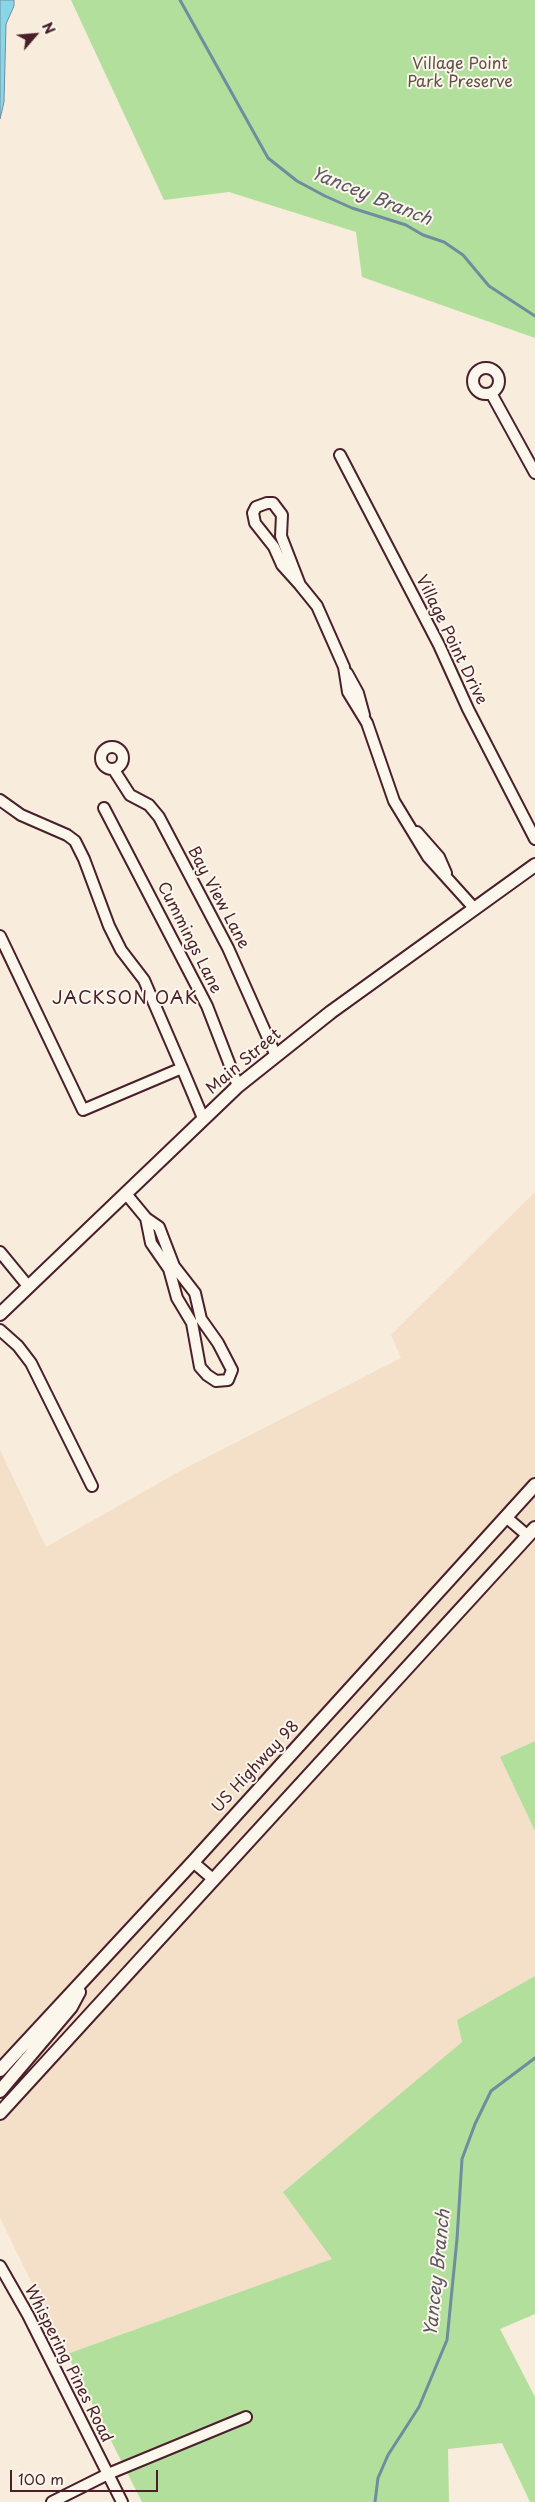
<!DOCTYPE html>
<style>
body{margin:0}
#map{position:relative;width:535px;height:2502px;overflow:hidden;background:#f8ecdc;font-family:"Playpen Sans",sans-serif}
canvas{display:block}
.north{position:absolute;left:10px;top:10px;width:50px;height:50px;-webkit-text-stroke:4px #fbf7ec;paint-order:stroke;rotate:63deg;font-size:14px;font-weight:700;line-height:20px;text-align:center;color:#4a1f2b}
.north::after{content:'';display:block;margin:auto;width:18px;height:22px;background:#4a1f2b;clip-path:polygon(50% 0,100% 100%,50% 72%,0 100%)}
.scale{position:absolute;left:10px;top:2470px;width:148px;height:22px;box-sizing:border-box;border:2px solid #4a1f2b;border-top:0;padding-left:6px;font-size:15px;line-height:18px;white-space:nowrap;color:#4a1f2b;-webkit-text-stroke:4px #fbf7ec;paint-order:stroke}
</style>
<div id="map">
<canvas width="535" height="2502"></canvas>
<div class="north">N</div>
<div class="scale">100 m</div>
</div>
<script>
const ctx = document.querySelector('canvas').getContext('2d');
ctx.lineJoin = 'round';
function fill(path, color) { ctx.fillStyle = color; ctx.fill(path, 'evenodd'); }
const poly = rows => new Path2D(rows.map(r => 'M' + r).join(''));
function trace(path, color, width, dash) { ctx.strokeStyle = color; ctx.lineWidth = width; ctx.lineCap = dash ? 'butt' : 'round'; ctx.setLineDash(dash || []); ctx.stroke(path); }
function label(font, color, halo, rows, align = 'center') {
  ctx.font = font + ' "Playpen Sans",sans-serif'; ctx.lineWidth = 4; ctx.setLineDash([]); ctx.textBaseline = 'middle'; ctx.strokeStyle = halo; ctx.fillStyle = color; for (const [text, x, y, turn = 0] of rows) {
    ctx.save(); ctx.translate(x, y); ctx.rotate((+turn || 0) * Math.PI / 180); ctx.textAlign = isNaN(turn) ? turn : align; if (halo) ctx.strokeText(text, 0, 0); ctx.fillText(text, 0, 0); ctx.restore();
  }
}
fill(poly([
 [535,1192,535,1741,500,1757,535,1831,535,1976,457,2020,462,2042,284,2192,333,2259,67,2354,0,2218,0,1450,46,1547,182,1470,401,1358,391,1335]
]), '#f4dfc8');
fill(poly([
 [71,0,535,0,535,338,362,277,356,232,229,192,164,200],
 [535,1741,535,1831,500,1757],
 [535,1976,535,2314,500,2329,535,2397,535,2502,530,2502,502,2443,448,2449,449,2502,142,2502,67,2354,332,2259,283,2192,462,2042,457,2020]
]), '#b3df9c');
const water = poly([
 [0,0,14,0,14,6,6,24,4,102,0,119,0,0]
]);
fill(water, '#8ad6e9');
trace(water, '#708d9d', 1);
trace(poly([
 [180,0,268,158,297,181,325,196,352,208,406,225,423,235,444,242,463,255,489,286,535,316],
 [375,2502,378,2478,388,2455,419,2407,447,2340,457,2239,462,2159,475,2124,491,2091,535,2058]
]), '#708d9d', 3);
const minor = poly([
 '473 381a13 13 0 1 1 26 0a13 13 0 1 1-26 0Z',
 [491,393,535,473],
 [340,455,439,645,468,709,535,839],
 [267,503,273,503,282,515,281,536,300,585,282,565,274,547,255,523,253,513,256,507,267,503],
 [300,585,317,606,344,667,348,692,367,723,394,801,428,857,474,908],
 [347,673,358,693,364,715],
 '101 758a11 11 0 1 1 22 0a11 11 0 1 1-22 0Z',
 [114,770,130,795,149,805,159,817,228,948,276,1056],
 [0,800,21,815,67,835,75,841,84,859,109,926,121,950,144,980,182,1068],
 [104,808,207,1006,238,1086],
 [417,832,439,857,446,873],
 [0,936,83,1110,182,1068,203,1118],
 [127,1195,146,1218,159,1227,174,1266,195,1293,201,1319,218,1343,232,1370,228,1380,216,1381,207,1375,200,1367,192,1323,177,1298,169,1269,151,1243,146,1218],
 [0,1252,28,1286],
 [0,1330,18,1346,31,1363,92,1486],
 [506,1517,528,1536],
 [193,1862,214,1880],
 [0,2266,28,2315,122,2502],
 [52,2502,108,2474,246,2417]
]);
const major = poly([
 [0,1314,238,1086,331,1012,535,865],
 [0,2070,193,1862,535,1485],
 [0,2091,71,2007,79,1992],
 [0,2113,535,1528]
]);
trace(minor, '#4a1f2b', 14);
trace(major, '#4a1f2b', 16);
trace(minor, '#fbf7ec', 10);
trace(major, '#fbf7ec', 12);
label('16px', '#644f47', '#fbf7ec', [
 ["Village Point",460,65],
 ["Park Preserve",460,83]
]);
label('16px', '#4a1f2b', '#fbf7ec', [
 ["Village Point Drive",451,640,64],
 ["Bay View Lane",218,898,62],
 ["Cummings Lane",189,938,63],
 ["Main Street",244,1062,-40],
 ["US Highway 98",256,1767,-47],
 ["Whispering Pines Road",68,2364,63]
]);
label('italic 18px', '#5d5664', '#fbf7ec', [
 ["Yancey Branch",371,197,22],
 ["Yancey Branch",438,2273,-84]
]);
ctx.letterSpacing = '1px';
label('18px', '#4a1f2b', '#fbf7ec', [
 ["JACKSON OAK",125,999]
]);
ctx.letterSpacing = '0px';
</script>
